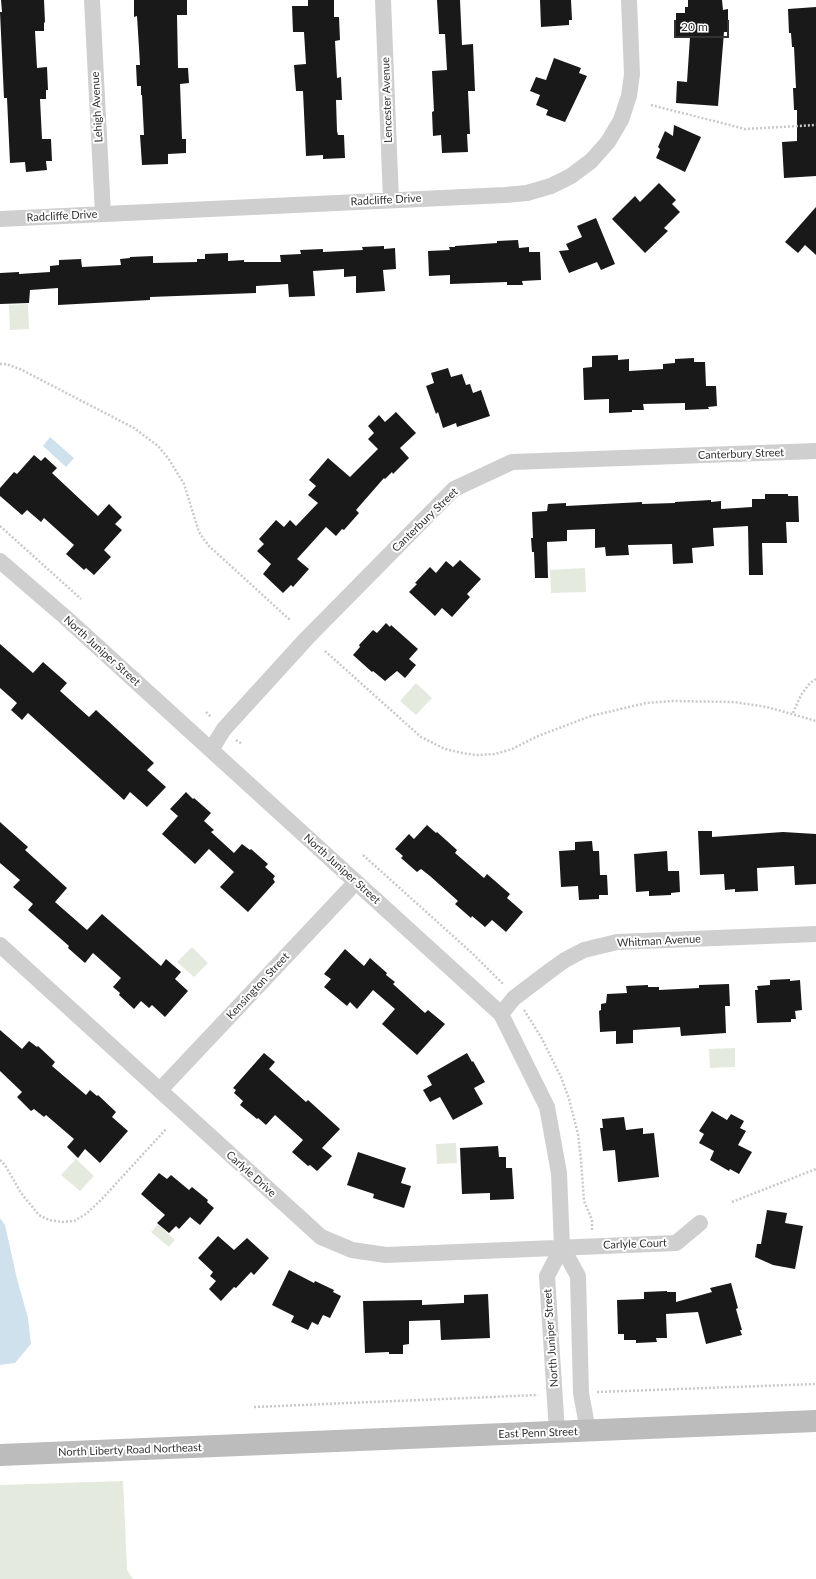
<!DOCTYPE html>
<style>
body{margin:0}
#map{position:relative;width:816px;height:1579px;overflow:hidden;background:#fff;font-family:Lato,sans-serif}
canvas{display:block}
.scale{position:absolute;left:674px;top:20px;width:55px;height:18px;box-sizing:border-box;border:2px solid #323232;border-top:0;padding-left:5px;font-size:12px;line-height:14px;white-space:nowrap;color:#323232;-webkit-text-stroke:3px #fff;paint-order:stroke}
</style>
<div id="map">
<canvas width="816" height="1579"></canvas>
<div class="scale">20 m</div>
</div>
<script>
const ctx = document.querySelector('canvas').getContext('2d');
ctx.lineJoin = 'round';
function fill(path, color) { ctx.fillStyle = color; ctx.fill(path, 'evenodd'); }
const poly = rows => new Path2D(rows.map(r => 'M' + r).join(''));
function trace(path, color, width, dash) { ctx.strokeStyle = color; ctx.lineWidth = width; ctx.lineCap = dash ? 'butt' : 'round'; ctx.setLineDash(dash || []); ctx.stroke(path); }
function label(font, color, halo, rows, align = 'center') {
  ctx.font = font + ' Lato,sans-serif'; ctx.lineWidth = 4; ctx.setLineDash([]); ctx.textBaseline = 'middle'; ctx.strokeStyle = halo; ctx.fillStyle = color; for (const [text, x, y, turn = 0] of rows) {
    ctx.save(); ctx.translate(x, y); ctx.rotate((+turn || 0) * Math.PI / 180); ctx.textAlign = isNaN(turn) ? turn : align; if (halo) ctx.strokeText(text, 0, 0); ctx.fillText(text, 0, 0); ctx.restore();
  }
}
fill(poly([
 [28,304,29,329,10,330,9,305],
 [585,568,586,592,551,593,550,570],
 [416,683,432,698,416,715,400,701],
 [192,947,208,963,194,977,177,962],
 [735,1048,735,1067,710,1068,709,1049],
 [456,1143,457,1163,437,1164,436,1144],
 [76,1159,94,1176,80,1191,61,1175],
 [158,1224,175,1240,169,1247,151,1232],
 [123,1481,127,1570,133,1579,0,1579,0,1485]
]), '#e5eade');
fill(poly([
 [50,437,74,458,66,467,43,446],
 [0,1218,5,1225,17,1279,28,1318,31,1344,15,1363,0,1365]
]), '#cfe1ec');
fill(poly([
 [1,0,44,0,45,22,44,23,44,31,35,31,37,68,47,67,48,90,46,90,46,99,40,99,42,139,51,139,52,161,46,161,47,170,26,172,25,162,10,163,7,98,4,98,0,12,2,12],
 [134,0,187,0,187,15,177,15,178,68,188,68,189,83,180,84,182,139,186,139,186,153,168,154,168,164,142,165,140,135,144,135,142,95,141,95,141,86,137,86,136,65,140,65,139,48,137,16,134,17],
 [308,0,334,0,334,17,339,17,340,40,335,41,337,78,341,77,342,100,336,100,337,131,338,135,344,135,345,158,323,159,323,155,306,156,303,91,296,91,294,65,306,64,304,32,293,32,292,6,308,6],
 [437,0,460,0,462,45,473,44,475,91,468,91,470,134,467,134,468,152,442,153,441,135,433,136,432,112,434,111,432,71,447,70,445,34,439,34],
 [540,0,571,0,572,20,569,20,569,25,541,27],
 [688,0,722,0,723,10,728,9,728,32,724,32,718,106,676,103,677,81,687,82,690,37,676,37,676,13,685,13,685,7,688,7],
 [816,7,816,176,784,178,782,142,797,141,797,110,794,110,793,88,796,88,794,47,792,47,791,33,789,33,788,9],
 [554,58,581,68,579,73,587,76,565,122,546,115,548,110,536,105,540,95,530,91,536,77,546,80],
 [674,125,701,137,685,172,656,158,660,149,658,147,665,131,673,136],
 [659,183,676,200,672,204,680,212,664,228,668,231,645,253,612,219,635,196,640,202],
 [816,207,816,255,805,245,798,253,785,242],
 [596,218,615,264,601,270,597,262,569,273,559,251,569,250,566,244,582,237,577,226],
 [518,240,519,248,529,247,529,252,540,252,541,280,522,281,523,285,507,285,507,282,450,284,450,275,429,276,428,251,450,250,449,247,455,247,455,246,497,243,497,241],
 [384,246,384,249,395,248,396,269,383,270,385,291,356,293,356,276,344,277,344,269,313,271,315,296,289,297,288,284,256,286,256,293,150,297,150,300,58,305,58,288,30,290,29,303,0,304,0,273,19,272,19,274,50,272,50,266,59,265,59,260,81,259,82,267,121,265,120,259,130,258,130,257,153,256,153,263,197,262,197,259,205,259,205,254,228,253,228,261,244,260,244,262,281,262,280,255,301,254,300,250,323,249,323,252,363,250,362,247],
 [618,355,618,360,629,359,629,371,663,369,663,364,675,363,675,359,694,358,694,362,705,362,706,386,716,386,717,406,708,407,709,409,685,410,685,403,643,404,644,410,632,410,632,412,609,413,609,399,584,400,583,368,592,367,592,356],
 [448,368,451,377,462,374,466,385,470,384,473,393,481,390,490,416,457,427,456,423,443,428,438,412,436,414,426,386,434,383,431,373],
 [396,412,416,433,400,448,409,458,393,474,392,472,385,479,384,478,356,510,359,513,344,530,342,529,336,536,326,527,297,559,309,569,293,587,291,585,283,593,263,574,271,564,257,551,264,544,259,539,276,520,284,527,290,520,296,526,318,503,308,495,316,486,309,480,328,458,350,477,378,449,368,439,374,433,368,426,379,415,385,422],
 [34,455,41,461,45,457,57,468,52,473,98,516,109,504,122,517,115,524,122,530,104,550,111,557,94,575,86,568,84,570,66,554,74,545,44,518,41,522,27,510,22,515,0,496,0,488,14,472,17,474],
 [765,494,788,494,788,496,798,496,799,522,786,522,787,543,762,543,763,575,749,575,748,526,713,528,714,546,692,548,693,563,673,564,672,544,628,545,629,555,606,556,605,547,595,548,595,529,567,530,567,541,547,542,548,578,535,578,534,552,532,552,531,538,533,538,532,512,547,511,548,504,566,503,566,506,642,502,642,504,675,503,675,502,711,500,711,502,721,501,721,509,752,507,752,499,765,499],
 [460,560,481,579,467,594,470,597,452,617,442,608,435,616,409,592,417,584,415,583,430,567,436,573,446,561,453,567],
 [386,623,390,627,391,625,418,649,409,659,416,665,405,678,397,671,385,681,373,671,372,672,353,655,360,647,359,645,373,630,377,633],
 [0,644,33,673,43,662,67,683,60,691,89,717,96,710,154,763,147,770,166,787,147,807,130,792,124,800,28,713,22,720,11,710,17,703,0,688],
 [186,792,193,799,194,798,211,813,204,821,214,830,211,832,234,853,242,844,250,850,251,849,268,864,265,867,275,876,273,879,275,882,248,912,220,887,234,872,209,849,195,864,162,834,178,816,170,809],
 [0,822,28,847,25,850,67,888,55,902,87,930,102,914,161,966,166,959,181,972,175,979,188,991,165,1017,152,1005,149,1008,141,1001,134,1009,119,995,120,993,113,987,121,978,93,953,85,963,68,948,69,946,28,910,33,904,13,887,20,880,0,863],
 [427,825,436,833,437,832,457,850,455,853,484,878,487,874,510,894,507,898,523,912,506,932,492,920,485,927,472,916,471,918,455,904,458,901,430,876,421,869,417,872,401,858,403,856,395,849,409,834,414,839],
 [698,831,712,831,712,837,783,832,816,834,816,884,795,885,794,866,757,868,758,891,735,892,735,889,725,890,724,874,700,875],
 [592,841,593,851,599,851,600,875,607,875,608,895,599,895,599,899,579,900,578,886,561,887,559,851,575,850,575,842],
 [667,851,668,871,679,871,680,892,671,893,671,895,649,896,649,891,636,892,634,854],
 [345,949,364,966,370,958,387,973,386,975,395,982,393,984,425,1013,428,1010,445,1024,417,1055,382,1024,395,1009,373,990,357,1009,350,1002,347,1006,324,987,331,979,324,974],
 [790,979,790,981,800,980,802,1010,795,1011,796,1019,791,1019,791,1022,757,1023,755,990,758,990,757,986,770,985,770,980],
 [729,984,730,1006,725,1006,726,1033,681,1036,680,1027,633,1030,633,1043,616,1044,616,1031,600,1032,599,1011,601,1010,601,1004,606,1003,607,994,627,993,626,986,648,985,648,987,659,987,659,990,699,988,699,985],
 [0,1030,22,1049,29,1041,37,1047,38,1046,55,1062,52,1066,86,1095,90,1090,97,1096,98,1095,116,1112,112,1117,128,1131,100,1163,85,1149,78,1158,67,1147,74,1139,46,1115,44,1117,34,1109,31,1111,17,1097,22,1092,0,1071],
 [264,1053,275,1062,269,1069,306,1102,308,1100,340,1129,322,1148,332,1156,317,1171,310,1165,308,1166,292,1152,303,1140,275,1115,266,1125,258,1118,257,1119,240,1105,243,1101,234,1093,236,1090,233,1088],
 [467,1053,472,1062,473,1061,485,1082,474,1088,483,1104,453,1120,440,1097,430,1102,423,1090,432,1085,427,1076],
 [712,1111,727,1120,731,1114,744,1121,740,1128,746,1131,738,1145,752,1152,739,1174,730,1169,729,1171,710,1160,714,1151,699,1143,704,1134,699,1131],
 [624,1117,626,1130,643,1128,643,1134,654,1133,659,1177,618,1182,615,1150,603,1151,600,1128,603,1128,602,1119],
 [498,1146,499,1157,506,1157,506,1168,512,1168,514,1199,490,1200,490,1193,462,1194,460,1148],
 [358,1152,406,1168,401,1183,411,1186,404,1208,373,1198,374,1194,347,1185],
 [159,1173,167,1179,171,1175,189,1190,192,1187,208,1200,207,1202,214,1208,200,1225,190,1217,179,1229,176,1226,169,1233,157,1223,165,1215,141,1194],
 [767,1210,787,1213,785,1223,803,1226,795,1269,773,1265,755,1257,757,1244,761,1244],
 [218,1236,234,1250,247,1238,269,1258,254,1275,251,1272,236,1288,234,1287,221,1301,209,1289,216,1281,210,1276,213,1272,198,1258],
 [289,1270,314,1283,315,1281,334,1290,333,1292,341,1296,330,1318,323,1315,318,1325,312,1322,308,1330,291,1322,294,1316,272,1305],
 [731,1283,738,1308,736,1309,742,1330,740,1330,742,1335,706,1344,698,1312,666,1314,667,1338,656,1338,657,1342,636,1343,636,1340,624,1340,624,1334,618,1334,617,1300,644,1299,644,1292,667,1291,667,1292,676,1292,676,1302,712,1292,710,1288],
 [488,1294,490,1338,441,1340,440,1320,409,1321,409,1344,403,1345,403,1354,389,1354,389,1352,365,1353,363,1301,422,1300,422,1305,464,1303,464,1295]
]), '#191919');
trace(poly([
 [651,105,745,129,816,125],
 [0,364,6,364,20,369,134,428,158,446,168,458,184,484,199,532,203,538,209,546,290,620],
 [0,526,81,599],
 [325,651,421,737,445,749,462,753,477,755,495,754,512,749,538,736,591,716,646,703,672,701,734,702,767,707,816,721],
 [206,712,211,717],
 [793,713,801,695,810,683,816,679],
 [236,740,242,744],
 [363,855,473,954,504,985],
 [524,1010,541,1037,561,1077,569,1099,578,1134,581,1160,584,1201,592,1220,592,1230],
 [0,1160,5,1165,21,1193,39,1215,49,1220,62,1222,74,1221,86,1214,101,1200,167,1128],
 [732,1202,816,1169],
 [597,1392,816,1384],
 [254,1407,538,1395]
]), '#c9c9c9', 2.5, [2, 2]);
trace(poly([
 [92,0,103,214],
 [383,0,391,200],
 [0,219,505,195,527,193,551,186,571,176,591,161,608,142,621,120,629,96,632,74,629,0],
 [0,561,65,617,501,1014,547,1107,559,1173,562,1247,578,1276,581,1393,588,1431],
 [211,750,224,729,307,638,454,489,512,462,816,451],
 [0,945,321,1237,352,1250,386,1255,676,1243,700,1223],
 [501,1014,514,998,551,970,565,960,584,950,617,942,816,934],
 [160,1090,356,882],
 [557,1432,547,1276,562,1247]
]), '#cfcfcf', 16);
trace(poly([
 [0,1455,816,1421]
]), '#bcbcbc', 22);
label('11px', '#323232', '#fff', [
 ["Lencester Avenue",387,100,-92],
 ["Lehigh Avenue",97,107,-93],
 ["Radcliffe Drive",386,200,-3],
 ["Radcliffe Drive",62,216,-3],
 ["Canterbury Street",741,454,-2],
 ["Canterbury Street",425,520,-44],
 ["North Juniper Street",102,651,42],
 ["North Juniper Street",342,869,42],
 ["Whitman Avenue",659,941,-3],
 ["Kensington Street",258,986,-47],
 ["Carlyle Drive",251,1174,42],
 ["Carlyle Court",635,1244,-2],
 ["North Juniper Street",551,1338,-94],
 ["East Penn Street",538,1433,-2],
 ["North Liberty Road Northeast",130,1450,-2]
]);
</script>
